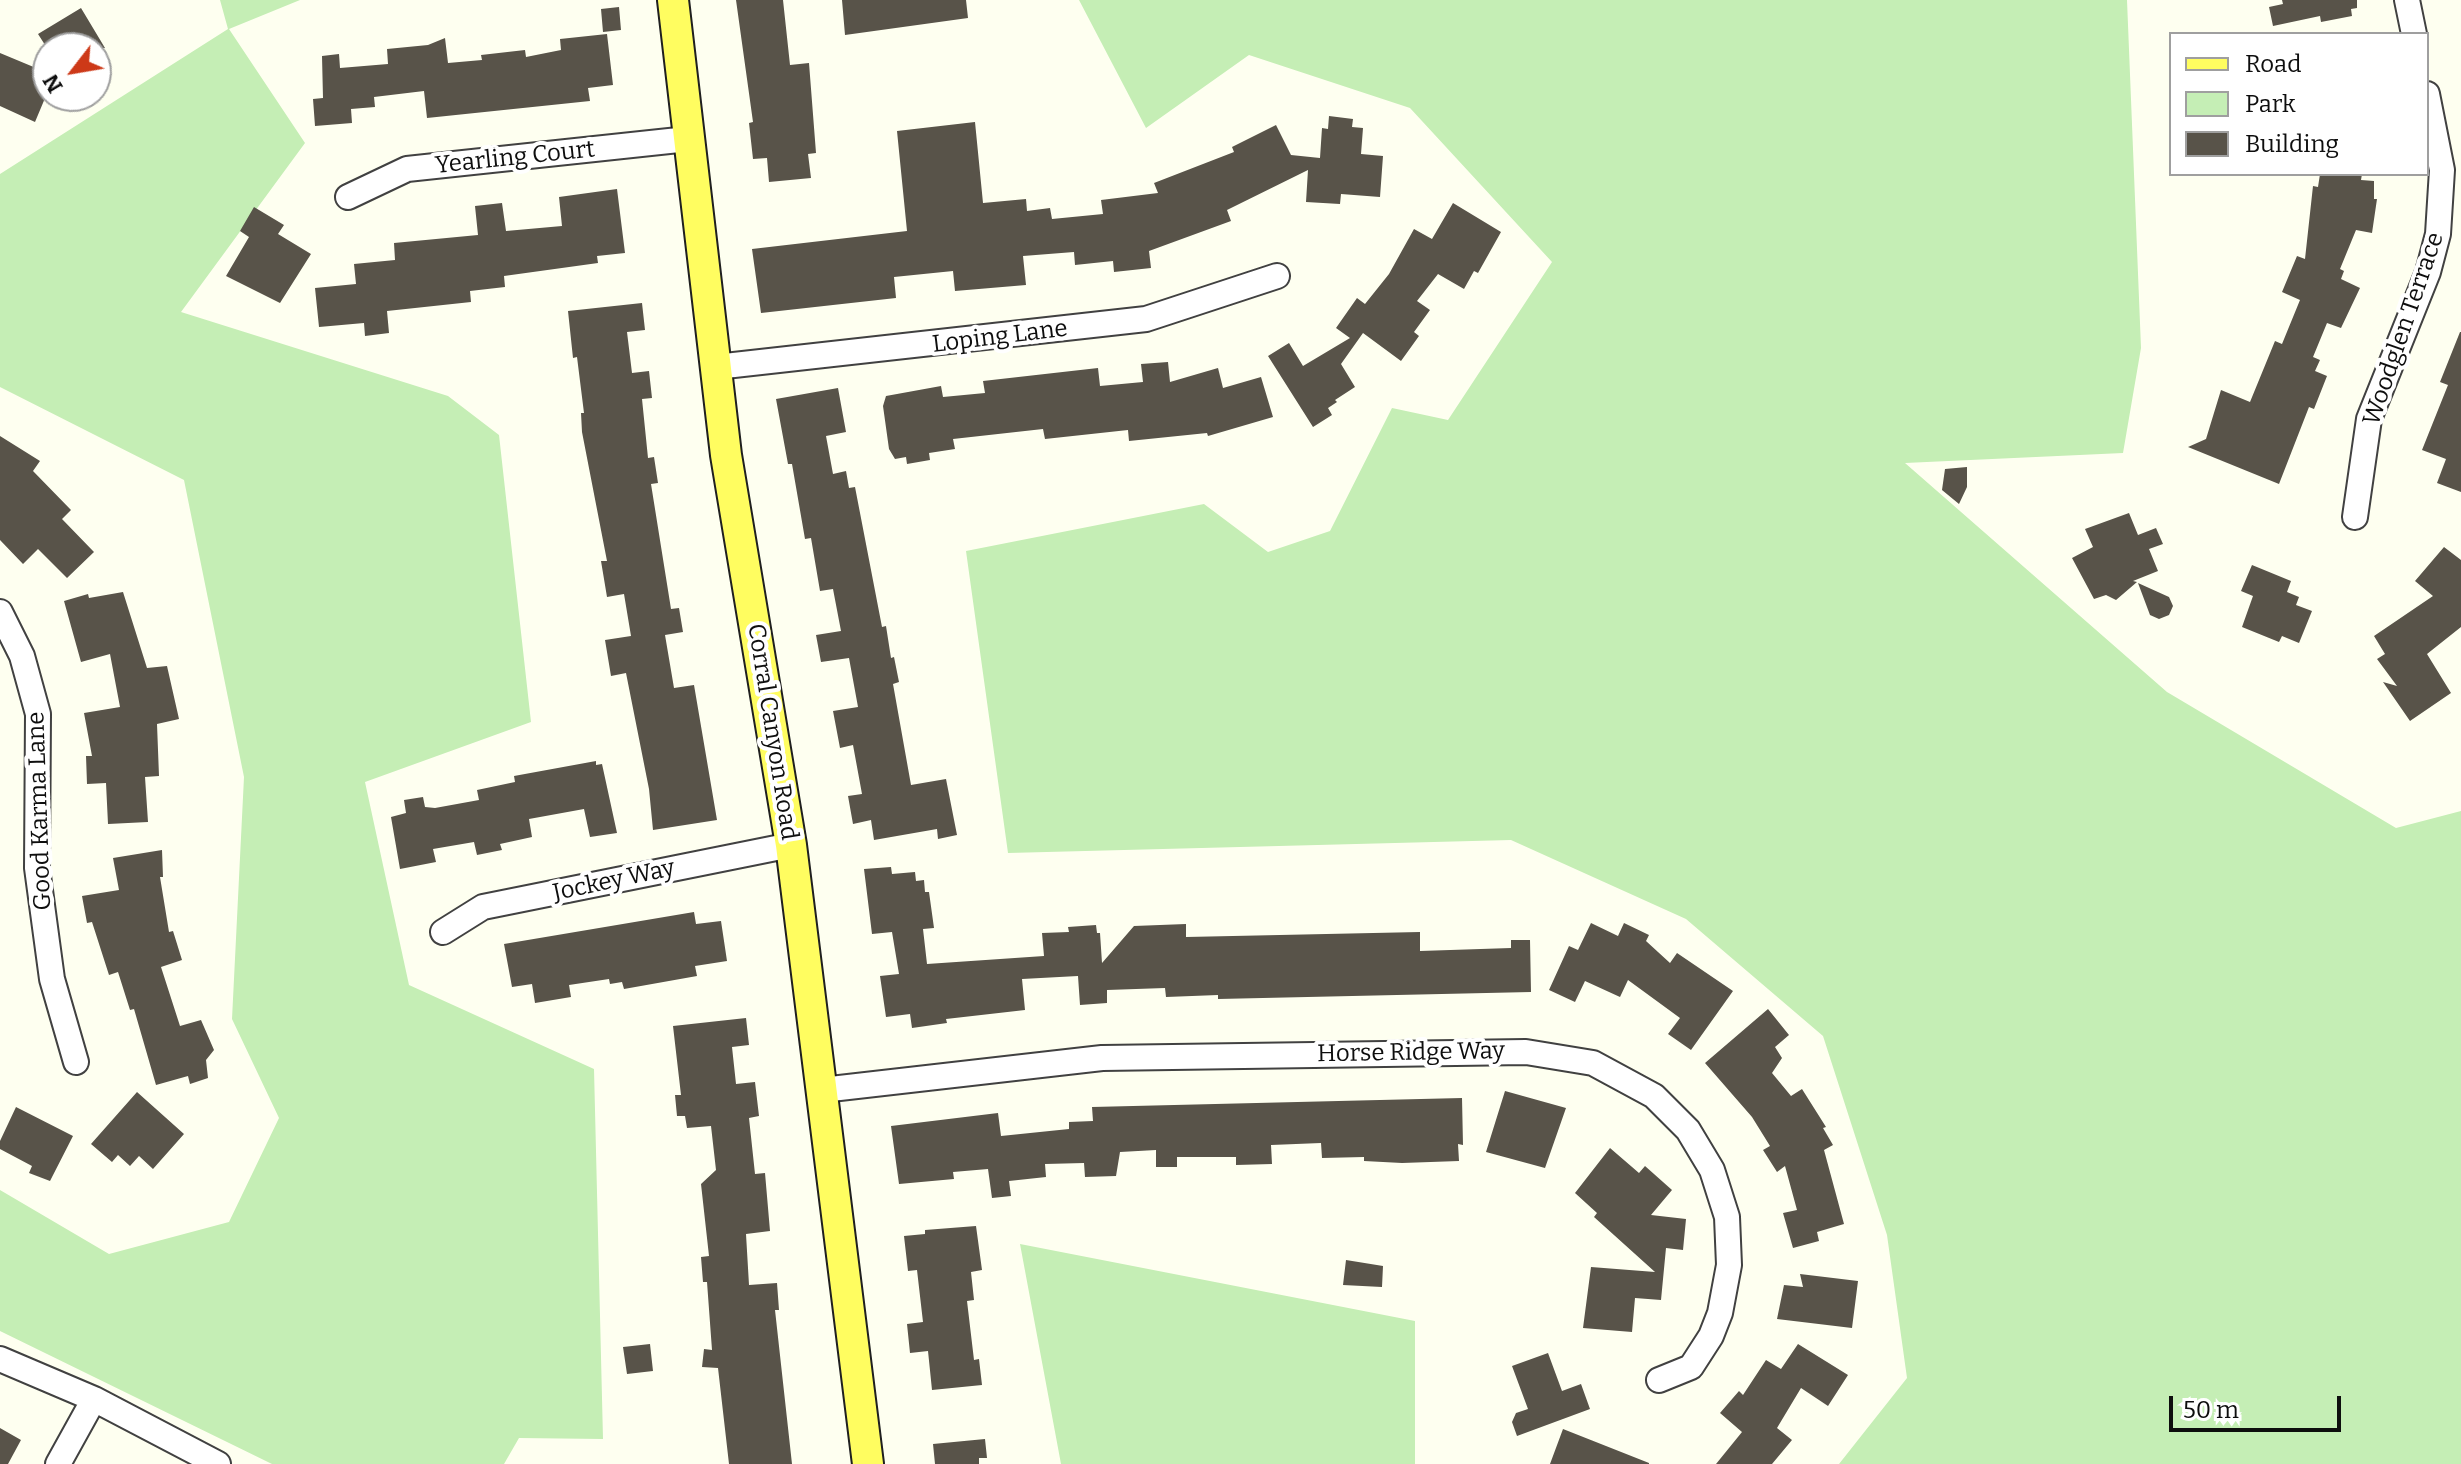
<!DOCTYPE html>
<style>
body{margin:0}
#map{position:relative;width:2461px;height:1464px;overflow:hidden;background:#fefff0;font-family:Bitter,serif}
canvas{display:block}
.legend{position:absolute;left:2169px;top:32px;width:260px;height:144px;box-sizing:border-box;background:#fff;border:2px solid #9f9f9f;margin:0;padding:10px 14px;list-style:none;font-size:24px;color:#0e0e0e}
.legend li{display:flex;align-items:center;gap:16px;height:40px}
.legend b{width:40px;border:2px solid #9f9f9f}
.north{position:absolute;left:32px;top:32px;width:80px;height:80px;box-sizing:border-box;background:#fff;border:2px solid #9f9f9f;border-radius:50%;rotate:239deg;font-size:22px;font-weight:700;line-height:32px;text-align:center;color:#0e0e0e}
.north::after{content:'';display:block;margin:auto;width:28px;height:36px;background:#cd3918;clip-path:polygon(50% 0,100% 100%,50% 72%,0 100%)}
.scale{position:absolute;left:2169px;top:1396px;width:172px;height:36px;box-sizing:border-box;border:4px solid #0e0e0e;border-top:0;padding-left:10px;font-size:24px;line-height:28px;white-space:nowrap;color:#0e0e0e;-webkit-text-stroke:6px #fff;paint-order:stroke}
</style>
<div id="map">
<canvas width="2461" height="1464"></canvas>
<ul class="legend">
<li><b style="height:10px;background:#fffd60"></b>Road</li>
<li><b style="height:22px;background:#c5eeb5"></b>Park</li>
<li><b style="height:22px;background:#585349"></b>Building</li>
</ul>
<div class="north">N</div>
<div class="scale">50 m</div>
</div>
<script>
const ctx = document.querySelector('canvas').getContext('2d');
ctx.lineJoin = 'round';
function fill(path, color) { ctx.fillStyle = color; ctx.fill(path, 'evenodd'); }
const poly = rows => new Path2D(rows.map(r => 'M' + r).join(''));
function trace(path, color, width, dash) { ctx.strokeStyle = color; ctx.lineWidth = width; ctx.lineCap = dash ? 'butt' : 'round'; ctx.setLineDash(dash || []); ctx.stroke(path); }
function label(font, color, halo, rows, align = 'center') {
  ctx.font = font + ' Bitter,serif'; ctx.lineWidth = 8; ctx.setLineDash([]); ctx.textBaseline = 'middle'; ctx.strokeStyle = halo; ctx.fillStyle = color; for (const [text, x, y, turn = 0] of rows) {
    ctx.save(); ctx.translate(x, y); ctx.rotate((+turn || 0) * Math.PI / 180); ctx.textAlign = isNaN(turn) ? turn : align; if (halo) ctx.strokeText(text, 0, 0); ctx.fillText(text, 0, 0); ctx.restore();
  }
}
fill(poly([
 [220,0,300,0,229,29,305,143,181,312,448,396,499,435,531,722,365,782,409,985,594,1069,603,1439,519,1438,504,1464,272,1464,0,1331,0,1190,109,1254,229,1222,279,1118,232,1019,244,777,184,480,0,387,0,174,228,29],
 [1079,0,2127,0,2141,348,2123,453,1905,463,2167,692,2396,828,2461,811,2461,1464,1839,1464,1907,1378,1887,1235,1823,1036,1686,919,1511,840,1008,853,966,551,1204,504,1268,552,1330,531,1392,408,1448,420,1552,262,1410,108,1249,55,1146,128],
 [1020,1244,1415,1321,1415,1464,1061,1464]
]), '#c5eeb5');
fill(poly([
 [736,0,783,0,790,65,809,63,816,153,808,154,811,178,769,182,767,158,753,159,749,123,753,122],
 [842,0,966,0,968,18,845,35],
 [2282,0,2357,0,2357,8,2351,9,2352,16,2321,22,2320,16,2273,26,2269,7,2283,4],
 [619,7,621,30,603,32,601,9],
 [81,8,105,48,47,48,38,34],
 [607,34,613,85,588,88,590,101,427,118,424,91,374,97,375,107,351,109,352,123,315,126,313,99,323,98,322,56,339,54,340,68,388,64,387,49,428,45,445,38,448,63,482,60,481,55,525,50,526,57,561,50,560,39],
 [0,53,48,73,48,91,35,122,0,106],
 [1329,116,1353,119,1352,127,1363,128,1361,154,1383,156,1380,197,1341,194,1340,204,1306,202,1308,170,1227,210,1231,221,1149,251,1151,268,1114,272,1113,261,1075,265,1074,252,1023,256,1026,285,955,291,953,271,894,277,896,298,761,313,752,249,907,231,897,131,975,122,983,203,1026,199,1027,211,1050,208,1052,219,1103,214,1101,200,1158,193,1154,183,1234,152,1232,147,1276,125,1291,155,1320,158,1322,128,1328,129],
 [2320,174,2362,174,2361,180,2374,181,2374,199,2377,199,2372,233,2356,230,2340,269,2344,271,2341,279,2360,288,2341,328,2327,323,2313,357,2320,360,2315,371,2327,376,2314,409,2309,407,2279,484,2188,447,2206,439,2221,390,2250,402,2275,341,2282,344,2300,300,2282,292,2297,256,2305,259,2313,186,2318,187],
 [617,189,625,253,597,256,598,263,504,276,505,287,470,291,471,302,387,311,389,333,365,336,364,323,319,327,315,288,356,284,354,264,395,260,394,243,478,235,475,206,502,203,506,231,562,226,559,197],
 [1453,203,1501,232,1478,273,1474,271,1464,289,1438,274,1417,301,1430,310,1414,332,1419,336,1401,361,1363,333,1341,364,1355,387,1335,400,1337,402,1328,408,1332,415,1313,427,1268,356,1289,343,1303,366,1350,338,1336,328,1357,298,1365,304,1389,274,1414,229,1432,239],
 [254,207,284,225,278,234,311,254,280,303,226,276,249,237,240,231],
 [642,303,645,330,627,332,632,373,649,371,652,398,642,399,648,458,654,457,658,483,651,484,671,609,679,608,683,632,665,635,674,688,694,685,717,820,653,830,649,789,626,673,611,676,605,640,631,636,624,594,607,597,601,561,607,561,582,432,581,413,584,413,577,357,573,358,568,311],
 [2460,332,2461,332,2461,492,2437,483,2446,459,2422,450,2448,385,2440,382],
 [1168,362,1170,382,1218,368,1223,388,1261,377,1273,417,1208,436,1207,433,1129,441,1128,430,1045,439,1043,429,953,439,955,449,929,453,930,460,907,464,906,457,895,459,889,449,883,406,886,396,941,386,943,397,985,393,983,381,1098,368,1100,386,1143,382,1141,364],
 [838,388,846,432,826,436,833,474,846,471,849,488,855,487,882,627,886,626,891,658,894,657,899,682,893,684,911,785,946,779,957,835,938,839,937,829,874,840,871,820,853,824,848,796,862,794,853,745,840,748,833,711,858,707,849,658,821,662,816,635,841,631,833,589,820,591,811,538,805,539,792,464,788,464,776,399],
 [0,436,40,461,33,471,71,510,62,519,94,552,67,578,38,549,23,564,0,540],
 [1967,467,1967,487,1959,504,1942,490,1945,469],
 [2129,513,2138,535,2156,528,2163,544,2149,549,2158,571,2133,581,2137,582,2116,600,2106,595,2094,599,2072,558,2093,547,2085,529],
 [2444,547,2461,560,2461,627,2427,654,2451,693,2410,721,2383,682,2397,686,2377,659,2385,654,2374,636,2433,596,2415,581],
 [2252,565,2291,581,2287,592,2299,597,2296,605,2312,611,2299,643,2282,636,2279,642,2242,627,2253,596,2241,591],
 [2138,583,2169,597,2173,606,2169,615,2159,619,2150,615],
 [123,592,147,668,167,666,179,719,157,724,159,776,145,777,148,822,108,824,106,783,87,784,86,756,92,756,84,713,120,707,110,654,81,662,64,601,88,594,89,598],
 [596,761,596,765,602,764,617,833,590,837,584,809,529,819,532,837,500,844,502,850,477,855,474,842,433,849,436,862,400,869,391,817,406,813,404,800,423,797,425,807,435,808,479,800,477,790,515,782,514,776],
 [162,850,163,877,160,877,169,932,173,931,182,960,161,967,180,1026,201,1020,214,1050,206,1060,208,1078,190,1084,188,1076,156,1085,134,1009,130,1010,118,972,109,975,92,922,87,923,82,896,119,890,113,858],
 [891,867,892,874,915,872,916,881,924,880,925,892,929,892,934,928,923,929,927,964,1044,956,1042,933,1069,932,1068,927,1096,925,1097,933,1100,933,1102,963,1134,926,1186,924,1186,937,1420,932,1420,951,1511,948,1511,940,1530,940,1531,992,1218,999,1218,995,1166,997,1165,988,1107,990,1107,1003,1080,1005,1078,976,1022,979,1025,1010,946,1019,947,1023,912,1028,910,1014,886,1017,880,976,899,974,892,932,872,934,864,869],
 [694,912,696,924,721,921,727,961,695,966,697,976,624,989,622,982,610,984,609,979,569,985,571,997,535,1003,532,984,512,987,504,944],
 [1591,923,1618,936,1624,923,1649,935,1646,941,1670,963,1677,953,1733,991,1691,1050,1668,1034,1680,1018,1628,980,1620,997,1585,981,1575,1002,1549,990,1569,946,1578,950],
 [1768,1009,1789,1035,1775,1047,1782,1058,1772,1073,1791,1096,1802,1089,1826,1127,1823,1128,1833,1145,1824,1150,1844,1224,1817,1232,1819,1241,1793,1248,1783,1213,1797,1210,1785,1166,1777,1172,1763,1150,1770,1146,1752,1117,1705,1063],
 [746,1018,749,1045,732,1047,736,1084,755,1082,759,1116,749,1118,755,1174,765,1173,770,1231,746,1234,749,1285,777,1283,779,1310,775,1310,792,1464,729,1464,718,1368,702,1367,704,1349,712,1350,707,1282,703,1282,701,1257,709,1256,701,1184,716,1170,711,1126,687,1128,685,1116,677,1116,675,1095,681,1095,673,1026],
 [1505,1091,1566,1108,1545,1168,1486,1152],
 [137,1092,184,1134,153,1169,139,1156,130,1166,118,1155,112,1162,91,1144],
 [1462,1098,1463,1145,1458,1144,1459,1161,1402,1163,1364,1161,1364,1157,1322,1158,1321,1143,1271,1145,1272,1164,1236,1165,1236,1157,1177,1157,1177,1167,1156,1167,1156,1150,1120,1152,1116,1176,1085,1177,1084,1163,1045,1164,1046,1177,1009,1181,1011,1196,992,1198,988,1169,953,1172,954,1179,899,1184,891,1126,998,1113,1001,1136,1069,1129,1069,1122,1093,1121,1092,1107],
 [16,1107,73,1136,50,1181,29,1173,32,1166,0,1149,0,1141],
 [1610,1148,1639,1173,1645,1166,1672,1190,1651,1215,1686,1219,1683,1250,1666,1248,1661,1300,1635,1298,1632,1332,1583,1328,1591,1267,1655,1272,1594,1217,1597,1213,1575,1193],
 [976,1226,982,1270,971,1272,974,1300,967,1301,974,1360,979,1359,982,1385,932,1390,928,1351,910,1353,907,1324,923,1322,917,1270,908,1271,904,1236,925,1234,925,1230],
 [1346,1260,1383,1266,1382,1287,1343,1285],
 [1800,1274,1858,1281,1852,1328,1777,1319,1784,1285,1803,1287],
 [650,1344,653,1371,627,1374,623,1347],
 [1798,1344,1848,1375,1828,1406,1801,1388,1777,1428,1792,1440,1772,1464,1716,1464,1742,1432,1720,1413,1739,1391,1743,1395,1766,1360,1781,1369],
 [1548,1353,1562,1391,1581,1384,1590,1409,1517,1436,1512,1422,1516,1413,1528,1409,1512,1366],
 [0,1428,21,1440,8,1464,0,1464],
 [1563,1429,1649,1463,1649,1464,1550,1464],
 [985,1439,987,1458,979,1458,979,1464,935,1464,933,1444]
]), '#585349');
const minor = poly([
 [2407,0,2414,34],
 [348,197,407,169,688,139],
 [716,367,1146,319,1277,276],
 [2355,517,2369,419,2428,272,2438,234,2442,170,2427,94],
 [0,612,22,656,38,714,37,868,52,979,76,1062],
 [443,932,483,907,791,845],
 [822,1090,1102,1058,1526,1052,1593,1063,1654,1096,1688,1130,1712,1170,1727,1217,1729,1265,1720,1313,1711,1336,1691,1367,1659,1380],
 [0,1359,94,1399,218,1464],
 [58,1464,94,1399]
]);
const major = poly([
 [673,0,726,455,791,845,868,1464]
]);
trace(minor, '#414141', 28);
trace(major, '#1f1f1f', 34);
trace(minor, '#fff', 24);
trace(major, '#fffd60', 30);
label('24px', '#0e0e0e', '#fff', [
 ["Yearling Court",515,158,-6],
 ["Woodglen Terrace",2404,329,-71],
 ["Loping Lane",1000,337,-7],
 ["Corral Canyon Road",772,732,81],
 ["Good Karma Lane",40,811,-92],
 ["Jockey Way",614,881,-12],
 ["Horse Ridge Way",1411,1053,-1]
]);
</script>
